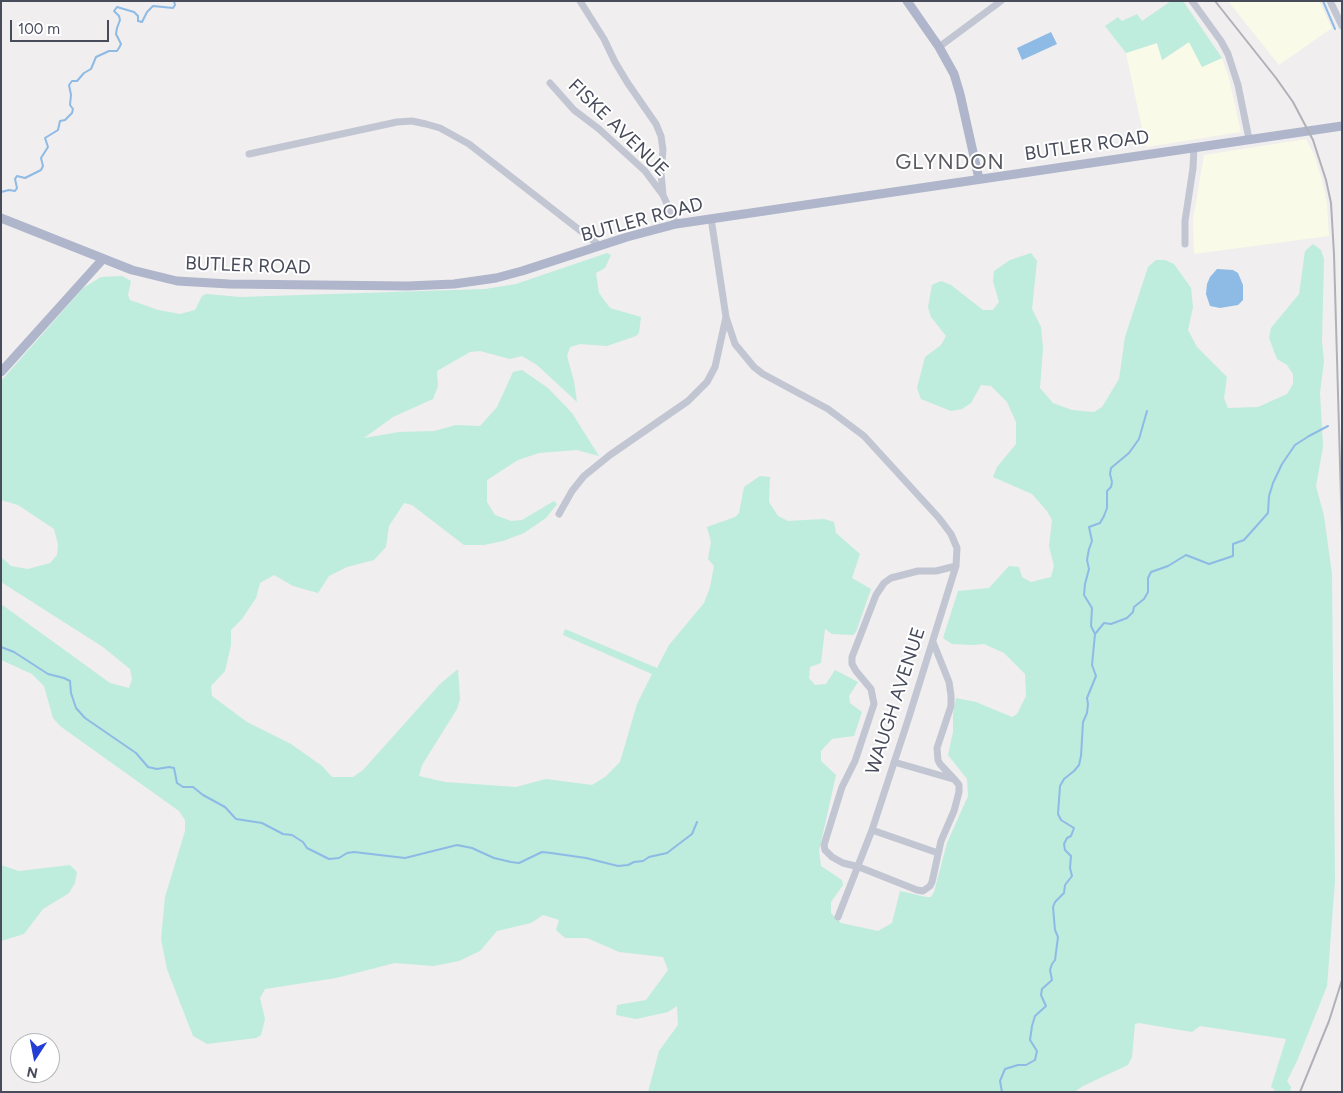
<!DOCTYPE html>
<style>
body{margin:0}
#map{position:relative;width:1343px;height:1093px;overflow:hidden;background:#f0eeee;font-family:Figtree,sans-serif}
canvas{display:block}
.frame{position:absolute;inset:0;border:2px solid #474b5a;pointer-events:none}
.north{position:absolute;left:10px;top:1033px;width:50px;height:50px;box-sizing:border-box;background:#fff;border:1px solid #b5b7bd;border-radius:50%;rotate:191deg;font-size:14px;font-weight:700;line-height:20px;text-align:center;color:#474b5a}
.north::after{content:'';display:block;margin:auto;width:18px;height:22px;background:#243dd4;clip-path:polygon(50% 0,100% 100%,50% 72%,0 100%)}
.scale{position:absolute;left:10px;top:20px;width:99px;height:22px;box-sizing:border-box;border:2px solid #474b5a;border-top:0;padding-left:6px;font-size:15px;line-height:18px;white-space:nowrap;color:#474b5a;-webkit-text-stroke:4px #fff;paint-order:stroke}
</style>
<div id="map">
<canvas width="1343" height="1093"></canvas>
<div class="frame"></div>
<div class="north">N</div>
<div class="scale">100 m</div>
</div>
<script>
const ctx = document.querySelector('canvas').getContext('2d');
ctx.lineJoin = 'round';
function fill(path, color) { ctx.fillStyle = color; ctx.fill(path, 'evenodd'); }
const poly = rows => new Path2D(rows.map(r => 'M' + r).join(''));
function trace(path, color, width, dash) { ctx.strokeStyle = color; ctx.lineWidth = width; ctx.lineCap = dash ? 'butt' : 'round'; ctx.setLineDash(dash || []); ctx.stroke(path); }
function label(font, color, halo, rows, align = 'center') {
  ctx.font = font + ' Figtree,sans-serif'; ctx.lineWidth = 4; ctx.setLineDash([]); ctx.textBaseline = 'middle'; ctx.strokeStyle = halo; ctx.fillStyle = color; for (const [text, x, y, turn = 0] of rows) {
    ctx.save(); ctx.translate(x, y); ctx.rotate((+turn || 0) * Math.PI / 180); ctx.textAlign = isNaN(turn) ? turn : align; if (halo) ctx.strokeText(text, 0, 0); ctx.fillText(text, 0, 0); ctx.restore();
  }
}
fill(poly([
 [1228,1,1319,1,1332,28,1279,65],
 [1189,42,1202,67,1222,58,1229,78,1241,132,1146,147,1126,53,1157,43,1163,60],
 [1306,139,1314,154,1322,180,1327,203,1329,236,1194,254,1193,220,1204,155]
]), '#fafae8');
fill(poly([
 [1171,1,1183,1,1222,58,1202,67,1189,42,1162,60,1157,43,1126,53,1105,26,1118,17,1122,21,1137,14,1142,21],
 [1313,244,1321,250,1324,259,1322,341,1324,361,1320,393,1323,447,1316,486,1324,516,1332,574,1335,881,1327,986,1297,1061,1287,1081,1291,1087,1290,1092,1274,1092,1275,1090,1271,1087,1286,1039,1200,1026,1192,1032,1139,1023,1135,1024,1132,1057,1128,1065,1083,1086,1074,1092,648,1092,659,1051,678,1025,677,1006,668,1012,636,1019,616,1015,617,1005,646,1000,668,970,663,957,619,952,587,938,565,938,556,930,559,920,543,915,531,923,497,931,480,951,459,961,433,966,395,963,336,978,265,989,260,998,265,1019,261,1035,256,1038,207,1044,193,1036,167,969,161,939,165,897,185,831,185,820,179,811,60,726,53,718,44,686,32,674,1,660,1,604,110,683,129,688,132,679,130,669,103,647,1,582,1,557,11,566,28,569,50,563,57,555,58,544,54,529,18,505,1,500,1,381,83,288,101,277,122,276,131,281,128,295,130,300,158,310,180,314,195,310,202,296,206,294,240,297,485,289,516,284,607,253,611,255,605,268,596,273,599,293,610,308,641,317,639,333,636,336,607,346,580,344,570,347,567,356,574,381,577,402,537,365,522,356,510,359,480,351,470,352,437,371,438,386,433,399,393,417,364,438,399,432,434,431,456,425,480,426,497,407,513,372,522,370,548,388,572,413,599,456,577,450,539,453,518,460,487,480,487,502,495,515,511,521,522,520,554,501,557,504,546,518,524,533,503,541,484,545,464,545,412,505,404,503,389,526,386,547,374,560,347,567,329,576,318,593,293,586,274,575,260,583,256,598,242,619,231,630,231,645,225,671,211,686,212,696,247,722,291,744,322,766,332,777,353,777,363,770,440,684,458,669,460,699,457,709,422,765,419,776,445,782,516,787,546,779,592,785,605,777,620,762,637,704,652,674,563,635,565,629,657,668,669,645,704,603,710,587,714,566,708,559,711,542,707,527,735,517,739,513,744,487,760,476,770,477,769,502,778,516,788,521,824,519,834,522,836,533,860,554,852,578,871,589,856,632,853,635,832,634,825,629,821,663,810,667,809,678,815,685,826,684,835,670,858,682,849,696,850,703,862,712,854,736,832,739,821,751,821,761,836,775,819,851,821,866,842,880,843,885,831,902,831,913,841,923,878,931,892,923,900,891,926,897,931,897,934,892,947,843,968,796,967,779,948,755,953,732,953,714,956,698,976,702,1012,717,1017,714,1026,696,1025,674,1004,653,984,644,974,645,952,644,943,638,958,591,989,588,1009,566,1019,567,1022,577,1031,582,1051,577,1054,566,1049,546,1052,520,1047,511,1032,494,993,477,997,467,1016,444,1016,422,1007,402,991,386,981,385,971,403,962,409,951,411,921,399,917,388,925,357,941,345,946,336,931,317,928,307,932,285,941,281,951,285,983,310,993,310,999,302,993,281,994,271,1010,260,1031,253,1037,261,1032,309,1041,327,1043,348,1040,388,1053,403,1072,410,1094,412,1102,407,1119,379,1125,337,1148,267,1156,260,1165,260,1174,264,1191,288,1193,307,1188,330,1197,347,1227,377,1224,398,1228,408,1258,407,1287,394,1293,384,1293,374,1287,365,1277,359,1269,338,1271,328,1299,294,1305,251],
 [1,865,19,871,70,865,77,872,75,883,69,893,43,909,24,934,1,941]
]), '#beecdd');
fill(poly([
 [1051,32,1057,44,1022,60,1017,48],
 [1217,269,1233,270,1238,273,1243,285,1243,300,1238,305,1220,308,1210,306,1206,294,1207,284,1210,277]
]), '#8ebae6');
trace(poly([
 [1323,1,1335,29],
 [1,192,9,190,15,191,17,188,15,179,17,176,25,178,41,170,43,166,41,158,48,147,45,138,58,130,60,121,65,120,72,113,73,109,70,105,71,95,69,85,72,81,77,81,84,73,91,69,96,57,109,51,117,51,119,48,121,44,116,34,117,28,120,20,119,16,114,11,117,7,134,12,138,16,138,21,142,22,147,12,153,6,173,8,175,5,174,1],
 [1095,634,1091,626,1092,608,1084,595,1085,584,1089,569,1087,560,1089,549,1092,541,1089,527,1100,523,1104,516,1107,508,1107,491,1111,487,1112,482,1110,474,1111,468,1129,453,1139,439,1147,411],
 [1,647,14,652,48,674,64,678,70,681,71,693,76,708,85,718,136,753,148,767,157,769,169,767,174,768,177,783,183,787,193,787,203,795,225,807,236,819,262,823,283,834,292,835,303,842,307,848,329,859,339,858,347,853,354,852,405,858,457,845,472,848,494,858,511,862,519,863,542,852,551,853,586,858,618,866,628,865,634,862,643,861,649,857,667,853,692,834,697,822],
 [1002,1092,1000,1081,1005,1069,1018,1065,1026,1065,1035,1060,1037,1051,1030,1040,1032,1026,1035,1016,1046,1006,1041,995,1042,989,1052,980,1050,970,1052,964,1055,960,1058,937,1055,930,1053,907,1055,902,1064,893,1065,885,1072,876,1070,868,1071,856,1065,850,1064,844,1067,838,1071,836,1074,828,1061,820,1058,814,1060,786,1064,779,1074,771,1079,765,1081,756,1083,722,1087,713,1088,704,1087,698,1096,676,1092,665,1095,634,1104,623,1111,624,1127,618,1133,612,1134,607,1144,599,1148,592,1148,578,1151,572,1168,566,1186,555,1209,564,1233,556,1233,544,1244,540,1268,513,1269,496,1273,483,1282,464,1295,445,1309,436,1328,426]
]), '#8ebae6', 2);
trace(poly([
 [580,1,604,39,615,62,627,82,656,124,661,136,663,150,661,173,663,195],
 [1192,1,1221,41,1228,54,1238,85,1249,139],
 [1330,1,1342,26],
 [939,47,1001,1],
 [550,83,574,110,599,129,645,171,663,195,676,224],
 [249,154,397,122,412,121,426,124,440,128,469,144,600,246],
 [711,218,726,317,735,344,754,367,763,374,828,409,864,436,939,518,951,534,957,548,956,566,908,720,872,830,838,917],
 [1185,244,1185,221,1193,168,1194,147],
 [559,514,572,491,584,476,610,455,688,401,707,382,715,367,726,317],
 [933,642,949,682,951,695,951,706,937,748,938,760,940,764,955,780,959,785,959,792,954,811,941,841,932,882,930,886,923,891,917,890,859,867,843,863,832,857,825,850,824,845,842,787,855,761,874,704,871,689,856,671,852,664,852,657,876,595,884,583,891,578,918,571,936,571,956,566],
 [894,762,953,779],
 [872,830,938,853]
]), '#c2c6d2', 7);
trace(poly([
 [907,1,939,47,954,74,960,94,979,179],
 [1,218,132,270,177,281,229,284,408,286,454,284,496,278,522,271,627,237,676,224,1342,126],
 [1,372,102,260]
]), '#afb5cb', 9);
trace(poly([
 [1215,1,1276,78,1293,102,1313,140,1326,180,1331,203,1334,254,1342,533],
 [1300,1092,1329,1021,1342,980]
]), '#b0b1b8', 2);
label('19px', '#474b5a', '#fff', [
 ["FISKE AVENUE",618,128,44],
 ["BUTLER ROAD",1087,146,-8],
 ["BUTLER ROAD",642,220,-15],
 ["BUTLER ROAD",248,266,2],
 ["WAUGH AVENUE",896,701,-72]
]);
ctx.letterSpacing = '1px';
label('21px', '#5b5c62', '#fff', [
 ["GLYNDON",950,163]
]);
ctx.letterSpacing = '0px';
</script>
